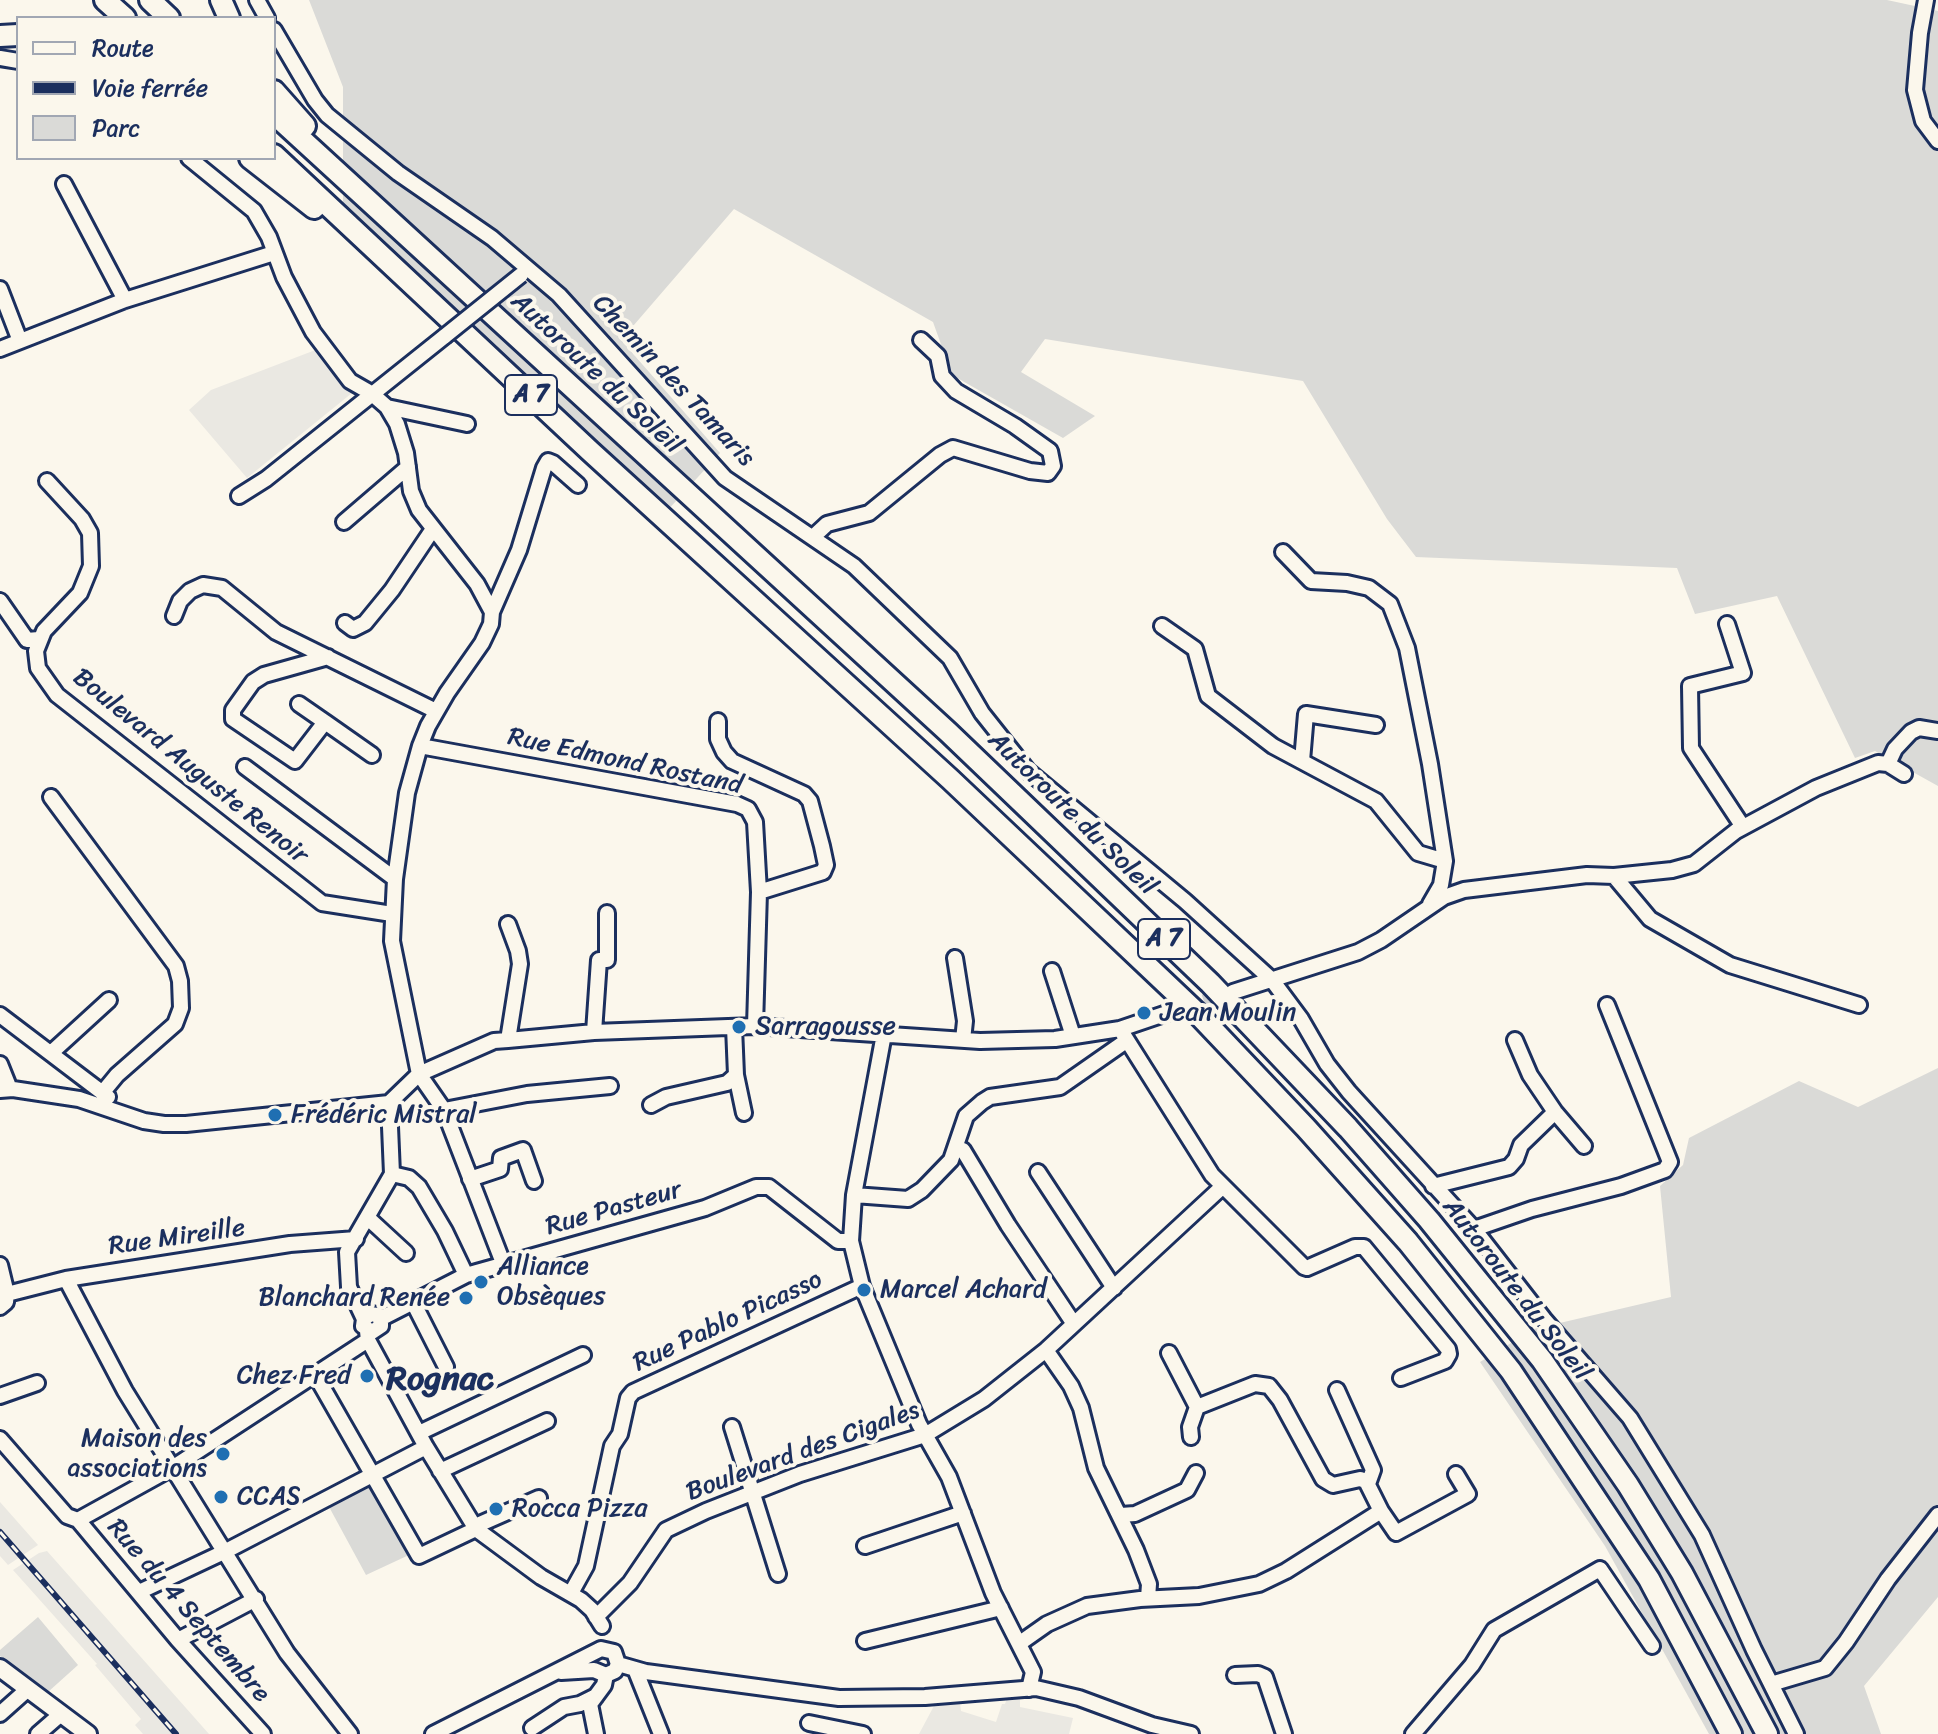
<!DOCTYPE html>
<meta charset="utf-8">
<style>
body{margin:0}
#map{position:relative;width:1938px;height:1734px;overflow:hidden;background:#fbf7ec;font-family:Sriracha,sans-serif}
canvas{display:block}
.legend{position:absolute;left:16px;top:16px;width:260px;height:144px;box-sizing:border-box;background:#fbf7ec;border:2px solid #a1a7b3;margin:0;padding:10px 14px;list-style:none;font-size:24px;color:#1b2f5e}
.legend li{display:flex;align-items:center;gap:16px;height:40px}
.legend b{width:40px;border:2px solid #a1a7b3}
</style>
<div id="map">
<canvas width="1938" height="1734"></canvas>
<ul class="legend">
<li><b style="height:10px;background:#fbf7ec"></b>Route</li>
<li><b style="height:10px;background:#1b2f5e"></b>Voie ferrée</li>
<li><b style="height:22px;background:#dadad7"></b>Parc</li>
</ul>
</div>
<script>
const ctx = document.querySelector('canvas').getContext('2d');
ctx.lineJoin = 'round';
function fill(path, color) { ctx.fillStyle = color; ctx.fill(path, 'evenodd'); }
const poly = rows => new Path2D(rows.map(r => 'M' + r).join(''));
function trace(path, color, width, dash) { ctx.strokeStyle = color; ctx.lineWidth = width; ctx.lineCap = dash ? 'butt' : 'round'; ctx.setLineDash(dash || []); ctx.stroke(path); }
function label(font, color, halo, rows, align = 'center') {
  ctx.font = font + ' Sriracha,sans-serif'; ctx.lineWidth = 8; ctx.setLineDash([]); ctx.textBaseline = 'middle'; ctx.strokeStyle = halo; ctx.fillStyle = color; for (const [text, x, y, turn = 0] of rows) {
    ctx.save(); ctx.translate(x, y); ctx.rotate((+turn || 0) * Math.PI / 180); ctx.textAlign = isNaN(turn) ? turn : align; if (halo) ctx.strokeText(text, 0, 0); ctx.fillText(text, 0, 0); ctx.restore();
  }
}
fill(poly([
 [318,349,352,393,247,478,189,410,211,390],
 [0,1502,38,1545,8,1565,0,1556],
 [47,1551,209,1734,143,1734,135,1725,141,1719,95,1665,97,1664,13,1570,39,1553],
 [1007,1698,1020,1699,1020,1707,1073,1718,1069,1734,919,1734,935,1704,960,1702,961,1711,996,1722,1002,1704,1005,1704]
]), '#eae8e2');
fill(poly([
 [309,0,1887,0,1938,11,1938,786,1875,751,1855,758,1777,596,1695,614,1677,568,1416,557,1387,519,1303,381,1045,339,1021,372,1095,416,1063,438,952,375,933,322,734,209,621,340,720,453,654,525,493,373,343,217,343,87],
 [1938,1068,1938,1597,1864,1686,1881,1734,1709,1734,1605,1546,1480,1362,1534,1329,1671,1297,1660,1186,1683,1165,1689,1138,1799,1081,1858,1107],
 [370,1483,409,1555,366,1575,328,1505],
 [38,1617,78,1665,48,1692,0,1656,0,1650]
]), '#dadad7');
trace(poly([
 [1184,1008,1229,993]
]), '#cecfd0', 14, [14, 7]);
const minor = poly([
 [257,0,267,18],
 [1926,0,1920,33,1915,90,1923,121,1938,141],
 [274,30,315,100,327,115,398,173,492,238,559,295,725,478,854,566,950,658,982,713,1028,771,1185,901,1272,980,1301,1019,1327,1064,1349,1092,1474,1229,1544,1319,1630,1418,1702,1535,1754,1650,1796,1734],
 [0,58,18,61],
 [189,158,254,211,269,237,284,277,313,332,350,381,371,393,387,407,397,424,406,453,411,491,419,510,477,584,492,612,491,624,482,643,447,693,428,726,420,746,407,793,395,879,392,941,419,1074,444,1110,503,1263],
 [64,184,125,300],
 [0,289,20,341],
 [0,349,125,300,274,253],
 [387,407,467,424],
 [47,481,82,519,90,533,91,566,80,593,44,631,36,651,38,668,57,695,322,903,392,914],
 [239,496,266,479,445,336],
 [344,522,408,467],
 [813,537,827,524,869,513,940,455,953,448,1030,471,1048,473,1053,466,1050,451,1015,426,956,391,942,376,938,356,921,340],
 [1283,552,1311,581,1347,583,1369,588,1390,604,1407,648,1430,764,1445,861,1441,885,1430,904],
 [0,601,27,640,39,639],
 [492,612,519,550,544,468,548,461,553,463,578,485],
 [174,616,180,601,190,591,203,585,222,588,276,632,436,711],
 [345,623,353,629,365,623,392,590,433,529],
 [1727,624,1743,673,1690,686,1691,748,1743,827],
 [1162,626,1195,649,1208,696,1273,746,1376,801,1418,853,1445,861],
 [299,704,325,722,295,761,233,719,233,710,253,682,264,675,328,657],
 [718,721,718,739,724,752,732,761,804,794,810,801,822,846,826,865,823,872,759,892],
 [325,722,372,755],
 [420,746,737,804,748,809,755,822,759,892,755,1026],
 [1302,761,1306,714,1376,725],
 [1888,764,1895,749,1911,732,1919,728,1938,731],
 [245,767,395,879],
 [51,797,176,966,180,981,181,1008,175,1024,117,1075,103,1092],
 [1614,876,1650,919,1730,965,1859,1005],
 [955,958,965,1021,963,1040],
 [1052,971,1073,1036],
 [1233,992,1358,952,1381,940,1444,897,1464,890,1587,875,1614,876,1672,870,1694,864,1736,831,1816,788,1878,763,1888,764,1904,774],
 [0,1015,108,1097],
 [1120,1029,1212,1175,1304,1267,1307,1268,1355,1247,1364,1247,1448,1349,1449,1354,1445,1361,1401,1378],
 [594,1032,599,960,607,960,607,913],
 [884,1034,854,1195,851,1241,862,1286,919,1424,949,1477,993,1593,1033,1672,1029,1689],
 [508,1040,520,964,518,951,508,924],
 [1515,1040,1530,1075,1555,1112,1584,1146],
 [51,1053,109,1000],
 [0,1064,10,1089],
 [736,1075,744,1113],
 [0,1090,13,1089,79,1099,144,1121,164,1124,186,1124,389,1103,419,1074,494,1041,508,1040,594,1032,755,1026,980,1041,1055,1039,1120,1029,1176,1010],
 [651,1105,666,1097,727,1083,736,1075,734,1027],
 [444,1110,527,1094,610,1086],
 [963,1150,1008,1225,1074,1324],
 [1038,1172,1114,1288],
 [392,1174,409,1178,419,1187,445,1231,466,1275],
 [470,1179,500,1169,501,1158,523,1150,534,1181],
 [1433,1186,1509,1167,1516,1159,1521,1145,1555,1112],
 [854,1195,908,1199,922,1190,951,1160,966,1116,982,1102,990,1097,1060,1087,1126,1041],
 [368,1218,406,1253],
 [1474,1229,1532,1209,1621,1186,1665,1170,1670,1162,1607,1005],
 [0,1265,7,1294,6,1302,0,1307],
 [66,1279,125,1391,287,1653,350,1734],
 [7,1294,66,1279,290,1244,356,1239],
 [413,1302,446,1367],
 [364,1319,370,1314,377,1315,381,1321,381,1326,372,1332,363,1326,364,1319,349,1287,347,1252,392,1174,389,1103],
 [380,1319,466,1275,705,1208,756,1187,769,1187,838,1241,851,1241],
 [367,1331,368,1340,426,1447,476,1529,541,1577,581,1600,592,1610,602,1626],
 [1046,1350,1071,1386,1081,1408,1096,1468,1136,1550,1149,1584,1148,1598],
 [1169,1353,1197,1407,1255,1384,1269,1386,1280,1400,1323,1479,1333,1485,1360,1479,1366,1481,1381,1511,1396,1533,1468,1494,1456,1474],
 [316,1376,419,1556,476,1529,480,1524,539,1498],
 [1337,1390,1373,1470,1368,1484],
 [0,1396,37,1383],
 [732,1427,778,1574],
 [419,1433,583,1355],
 [1191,1437,1190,1427,1197,1407],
 [0,1439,67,1516,78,1520,178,1640,263,1734],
 [440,1471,547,1421],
 [1121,1515,1135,1514,1187,1490,1196,1473],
 [78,1520,172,1468,368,1340],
 [865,1546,963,1513],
 [139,1592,226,1551,426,1447],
 [571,1593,586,1566,612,1446,620,1434,628,1398,633,1392,862,1286],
 [596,1617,630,1583,666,1530,706,1511,800,1474,925,1435,984,1399,1046,1350,1222,1187],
 [178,1640,256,1599],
 [865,1641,1001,1608],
 [1020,1643,1047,1624,1087,1606,1140,1599,1199,1596,1259,1584,1286,1571,1381,1511],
 [618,1664,646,1672,839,1698,925,1697,1036,1688,1079,1698,1152,1725,1191,1734],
 [635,1669,661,1734],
 [561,1672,594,1670,606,1675,615,1671,618,1664],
 [1235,1675,1258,1674,1265,1677,1284,1734],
 [1771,1684,1825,1668,1846,1642,1888,1579,1938,1515],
 [0,1714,28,1689],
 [809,1723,863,1734],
 [532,1728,564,1707,580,1704,596,1696],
 [38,1734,61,1714],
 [433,1734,601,1649,614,1652,618,1664],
 [596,1734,590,1704,604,1685,606,1675],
 [1413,1734,1472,1665,1494,1630,1600,1569,1652,1646]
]);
const major = poly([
 [0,1668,88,1734]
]);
const highway = poly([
 [105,0,125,18],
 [150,0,169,18],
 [221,0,229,18],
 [0,36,18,35],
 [274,91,305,126],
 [274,114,948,732,1210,983,1348,1128,1429,1220,1542,1360,1628,1485,1682,1573,1767,1734],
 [274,155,590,451,950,779,1196,1012,1306,1128,1408,1242,1511,1371,1649,1579,1731,1734],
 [250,158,314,208]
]);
trace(minor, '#1b2f5e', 20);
trace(major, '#1b2f5e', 22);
trace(highway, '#1b2f5e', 26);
trace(minor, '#fbf7ec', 14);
trace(major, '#fbf7ec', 16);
trace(highway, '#fbf7ec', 20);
const rail = poly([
 [0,1532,176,1734]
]);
trace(rail, '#1b2f5e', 6);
trace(rail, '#fbf7ec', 3, [9]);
const minorBridge = poly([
 [445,336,521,275]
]);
trace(minorBridge, '#1b2f5e', 20, []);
trace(minorBridge, '#fbf7ec', 14);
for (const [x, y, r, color] of [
 [1144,1013,8,"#1f6fb2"],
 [739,1027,8,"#1f6fb2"],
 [275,1115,8,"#1f6fb2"],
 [481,1282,8,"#1f6fb2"],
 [864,1290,8,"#1f6fb2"],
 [466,1298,8,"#1f6fb2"],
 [367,1376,8,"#1f6fb2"],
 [223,1454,8,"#1f6fb2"],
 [221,1497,8,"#1f6fb2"],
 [496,1509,8,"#1f6fb2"]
]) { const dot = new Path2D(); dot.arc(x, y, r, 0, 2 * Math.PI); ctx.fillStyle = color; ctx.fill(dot); trace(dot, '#fbf7ec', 3); }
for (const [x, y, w] of [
 [531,395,52],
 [1164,939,52]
]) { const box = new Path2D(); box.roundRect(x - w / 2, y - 20, w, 40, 6); ctx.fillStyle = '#fbf7ec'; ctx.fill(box); trace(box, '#1b2f5e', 2); }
label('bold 24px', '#1b2f5e', null, [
 ["A 7",531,395],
 ["A 7",1164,939]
]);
label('26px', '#1b2f5e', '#fbf7ec', [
 ["Autoroute du Soleil",596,374,43],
 ["Chemin des Tamaris",673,381,47],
 ["Rue Edmond Rostand",625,762,12],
 ["Boulevard Auguste Renoir",190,767,39],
 ["Autoroute du Soleil",1072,814,44],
 ["Rue Pasteur",614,1209,-16],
 ["Rue Mireille",177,1238,-8],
 ["Autoroute du Soleil",1516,1290,52],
 ["Rue Pablo Picasso",728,1322,-25],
 ["Boulevard des Cigales",803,1452,-20],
 ["Rue du 4 Septembre",188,1611,49]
]);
label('26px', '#1b2f5e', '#fbf7ec', [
 ["Jean Moulin",1160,1013],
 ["Sarragousse",755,1027],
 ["Frédéric Mistral",291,1115],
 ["Alliance",497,1267],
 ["Obsèques",497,1297],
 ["Marcel Achard",880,1290],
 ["Blanchard Renée",450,1298,"right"],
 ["Chez Fred",351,1376,"right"],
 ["Maison des",207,1439,"right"],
 ["associations",207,1469,"right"],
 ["CCAS",237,1497],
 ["Rocca Pizza",512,1509]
], 'left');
label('bold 34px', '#1b2f5e', '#fbf7ec', [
 ["Rognac",440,1380]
]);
</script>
